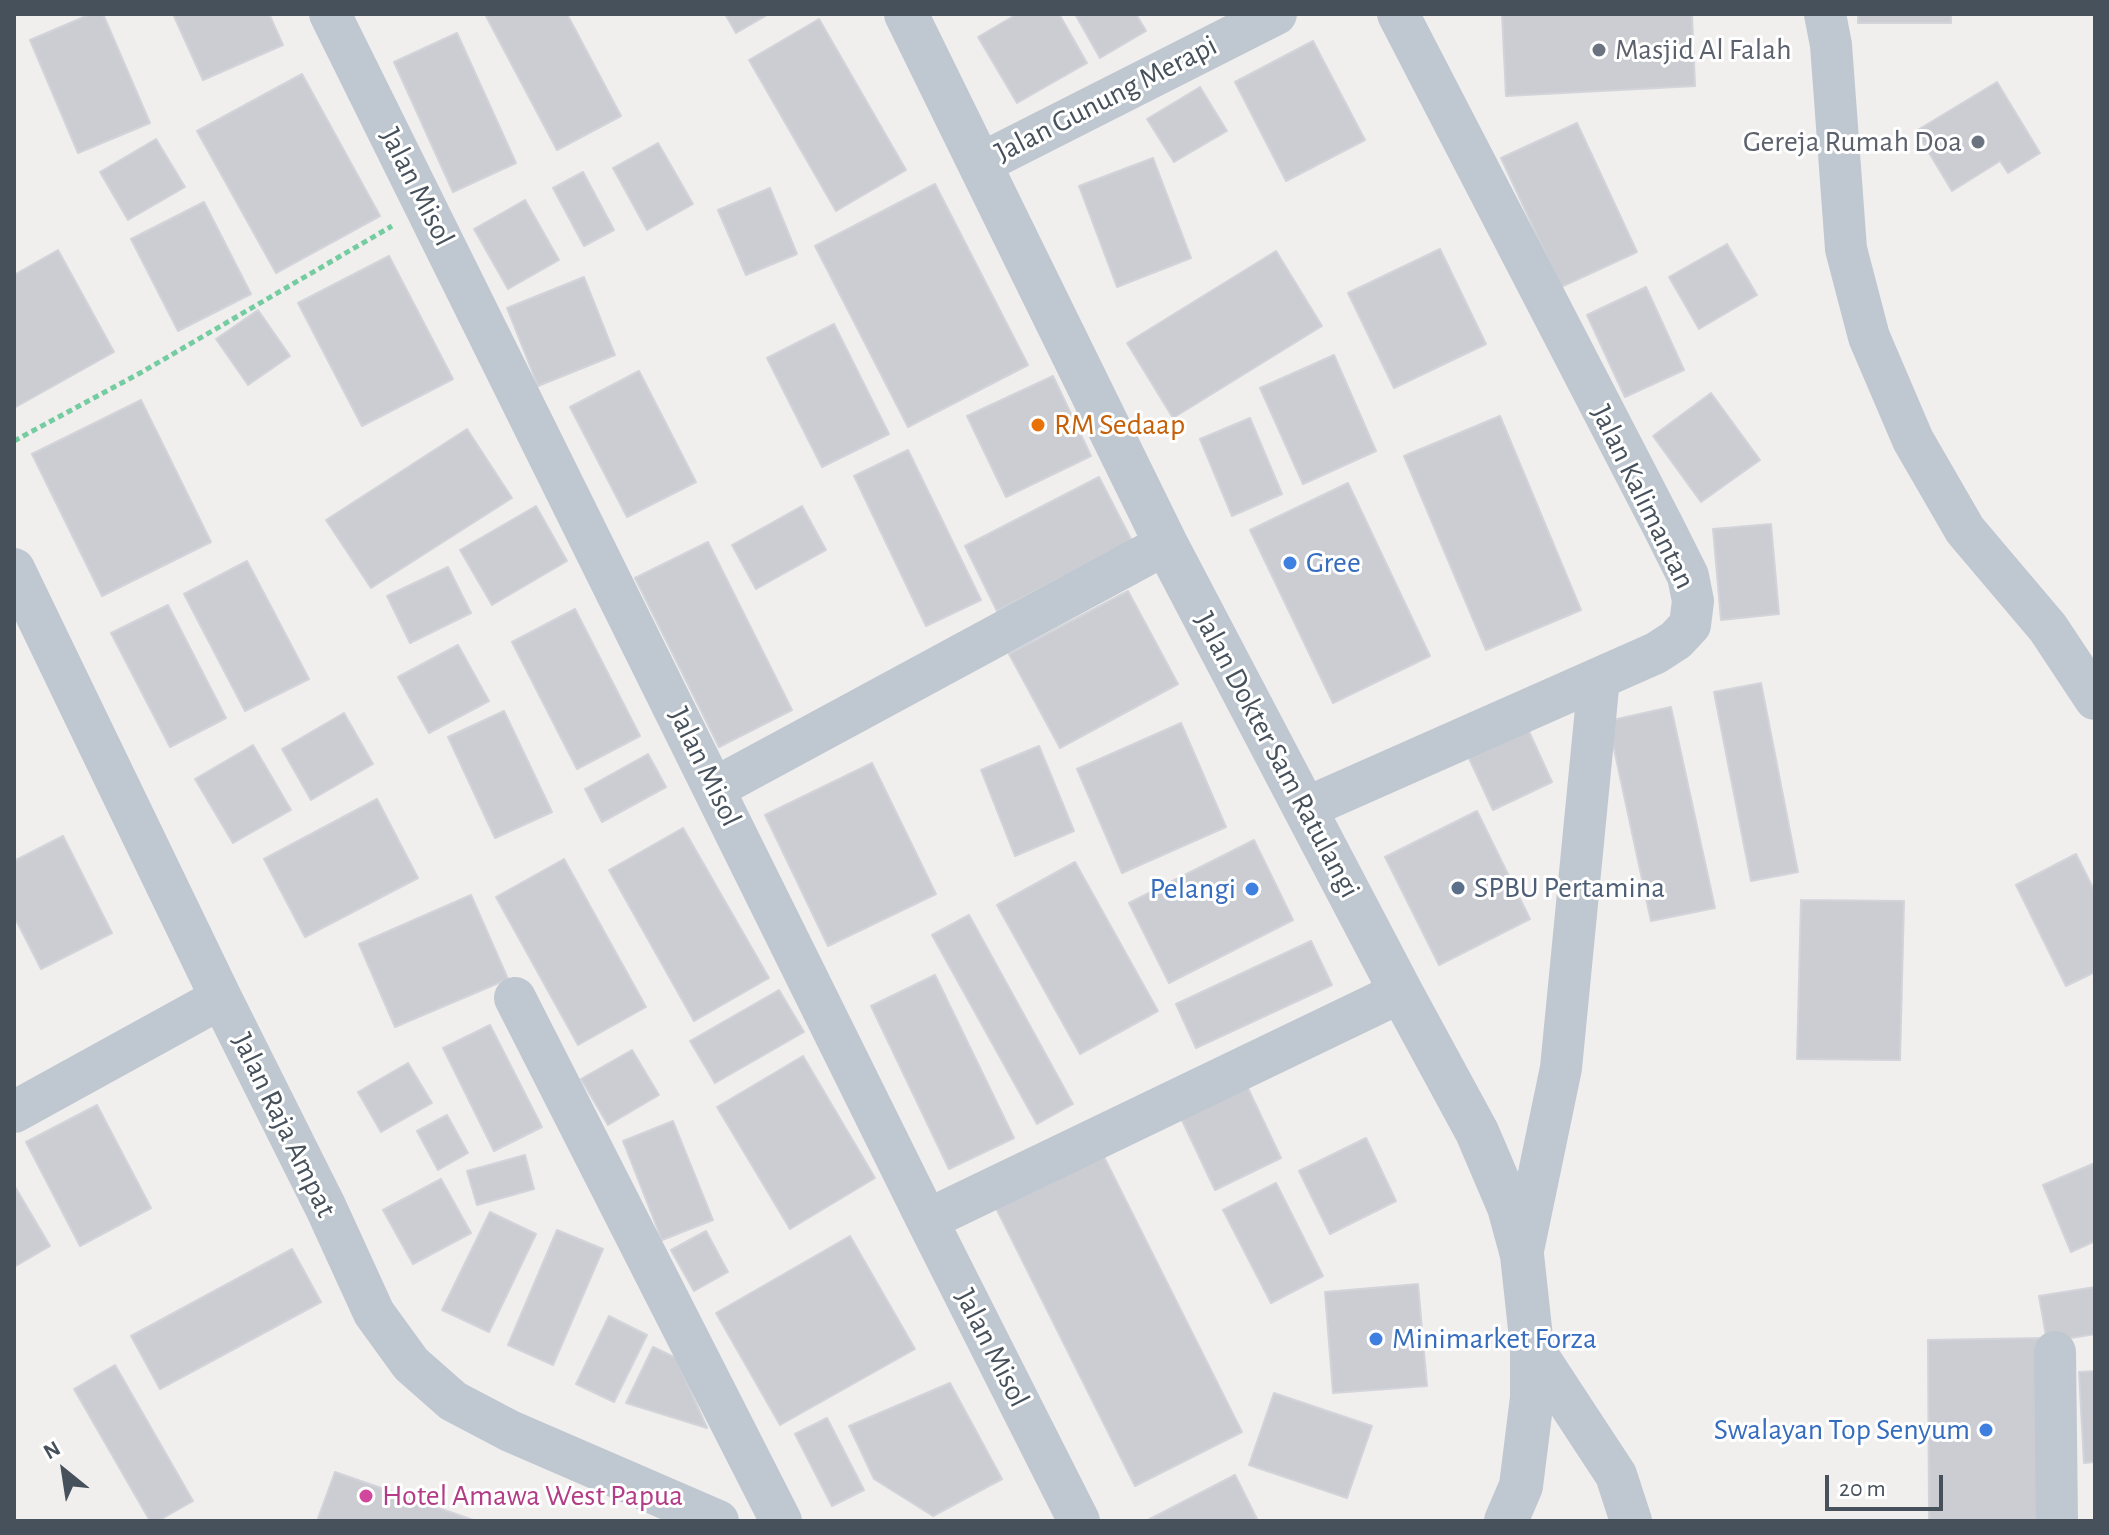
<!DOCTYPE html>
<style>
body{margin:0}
#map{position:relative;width:2109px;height:1535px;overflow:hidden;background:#f1eeee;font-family:"Alegreya Sans",sans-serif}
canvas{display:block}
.frame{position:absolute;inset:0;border:16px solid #46515b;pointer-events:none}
.north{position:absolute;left:24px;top:1431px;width:80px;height:80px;-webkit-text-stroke:6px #fff;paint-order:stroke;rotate:330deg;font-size:22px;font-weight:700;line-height:32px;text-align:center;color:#46515b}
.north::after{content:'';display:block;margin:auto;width:28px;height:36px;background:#46515b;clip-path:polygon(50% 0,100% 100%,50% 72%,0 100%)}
.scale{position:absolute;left:1825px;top:1475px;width:118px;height:36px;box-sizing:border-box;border:4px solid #46515b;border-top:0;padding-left:10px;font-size:24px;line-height:28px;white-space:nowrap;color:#46515b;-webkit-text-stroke:6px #fff;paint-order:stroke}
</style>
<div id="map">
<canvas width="2109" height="1535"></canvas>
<div class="frame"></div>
<div class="north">N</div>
<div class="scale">20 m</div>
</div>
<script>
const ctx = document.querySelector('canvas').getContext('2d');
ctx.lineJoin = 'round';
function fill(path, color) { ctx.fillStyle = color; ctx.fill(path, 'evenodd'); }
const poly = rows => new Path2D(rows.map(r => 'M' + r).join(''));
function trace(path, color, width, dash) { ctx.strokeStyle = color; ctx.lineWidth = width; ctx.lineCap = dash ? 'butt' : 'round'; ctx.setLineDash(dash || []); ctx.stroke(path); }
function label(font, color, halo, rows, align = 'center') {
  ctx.font = font + ' "Alegreya Sans",sans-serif'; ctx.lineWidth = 6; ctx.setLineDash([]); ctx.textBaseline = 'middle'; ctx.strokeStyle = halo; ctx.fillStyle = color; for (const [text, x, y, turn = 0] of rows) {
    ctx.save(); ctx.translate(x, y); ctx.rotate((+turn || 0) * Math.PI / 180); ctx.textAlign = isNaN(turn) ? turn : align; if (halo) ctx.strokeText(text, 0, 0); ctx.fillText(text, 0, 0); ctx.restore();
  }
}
const building = poly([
 [91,14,103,14,150,123,78,153,30,40,91,14],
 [173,14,269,14,283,45,203,80,173,14],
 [491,14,567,14,621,116,557,150,486,16,491,14],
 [725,14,769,14,736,33,725,14],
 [1017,14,1059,14,1087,63,1017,103,978,37,1017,14],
 [1075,14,1136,14,1146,31,1100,58,1075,14],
 [1502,14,1692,14,1695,86,1506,96,1502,14],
 [1858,14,1951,14,1951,23,1858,23,1858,14],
 [819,19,906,170,836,211,749,60,819,19],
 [457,33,516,163,453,192,394,62,457,33],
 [1313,41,1365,140,1286,181,1235,82,1313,41],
 [302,74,380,216,276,273,197,131,302,74],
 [1997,82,2040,153,2008,173,2000,161,1952,191,1916,131,1997,82],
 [1200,87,1227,131,1174,162,1147,119,1200,87],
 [1577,123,1637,252,1561,287,1501,158,1577,123],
 [156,139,185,187,128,220,100,172,156,139],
 [658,143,693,204,647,230,613,168,658,143],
 [1153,158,1191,258,1117,287,1079,186,1153,158],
 [583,172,614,230,584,246,553,188,583,172],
 [935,184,1028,365,908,427,815,246,935,184],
 [770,188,797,254,746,275,718,210,770,188],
 [525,200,559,260,508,289,474,229,525,200],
 [204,202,251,294,178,331,131,239,204,202],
 [1727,244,1757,295,1699,329,1669,277,1727,244],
 [1440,249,1486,344,1394,388,1348,293,1440,249],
 [58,250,114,352,14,408,14,275,58,250],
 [1276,251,1322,326,1173,418,1127,343,1276,251],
 [389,256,453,379,362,426,298,303,389,256],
 [584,277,615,355,538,386,507,308,584,277],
 [1646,287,1684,370,1625,397,1587,315,1646,287],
 [258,310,290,356,248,385,216,339,258,310],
 [834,324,889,434,822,467,767,358,834,324],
 [1334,355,1376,451,1303,484,1260,388,1334,355],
 [639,371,696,482,627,517,570,407,639,371],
 [1053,376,1091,456,1006,497,967,416,1053,376],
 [1711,393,1760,460,1701,502,1653,436,1711,393],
 [141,400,211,542,102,596,32,454,141,400],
 [1500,416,1581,610,1486,650,1404,456,1500,416],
 [1250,418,1282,494,1232,516,1200,439,1250,418],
 [467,429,512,498,371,588,326,520,467,429],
 [908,450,981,600,926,626,854,476,908,450],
 [1099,477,1132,541,997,611,965,546,1099,477],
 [1348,483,1430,656,1333,703,1250,530,1348,483],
 [536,506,567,561,492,605,460,550,536,506],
 [802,506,826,550,756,589,732,545,802,506],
 [1771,524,1779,614,1721,620,1713,529,1771,524],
 [708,542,792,710,719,747,635,578,708,542],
 [247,561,309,679,245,711,184,594,247,561],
 [448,567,471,613,410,643,387,596,448,567],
 [1128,591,1178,684,1060,748,1009,654,1128,591],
 [168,605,226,718,170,747,111,633,168,605],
 [575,609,640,736,577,769,512,642,575,609],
 [458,645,489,701,429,733,398,677,458,645],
 [1761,683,1798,872,1751,881,1714,692,1761,683],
 [1671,707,1715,908,1651,921,1608,721,1671,707],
 [504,711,552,812,495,838,448,737,504,711],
 [344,713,373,764,311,800,282,749,344,713],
 [1521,714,1552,782,1493,810,1461,741,1521,714],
 [1181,723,1226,827,1122,873,1077,769,1181,723],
 [253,745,291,810,233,843,195,779,253,745],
 [1039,746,1074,831,1015,856,981,770,1039,746],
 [648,754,666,787,602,822,585,789,648,754],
 [872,763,936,894,828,946,765,815,872,763],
 [377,799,418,878,305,937,264,859,377,799],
 [1477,811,1530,919,1439,965,1385,857,1477,811],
 [683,828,769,978,694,1021,609,870,683,828],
 [63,836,112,933,41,969,14,916,14,861,63,836],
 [1254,840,1293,920,1169,983,1129,903,1254,840],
 [2076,854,2095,892,2095,972,2066,986,2016,885,2076,854],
 [564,859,646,1007,578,1045,496,897,564,859],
 [1075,862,1158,1011,1080,1054,997,905,1075,862],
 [471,895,508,979,395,1027,359,944,471,895],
 [1801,900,1904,901,1900,1060,1797,1059,1801,900],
 [969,915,1073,1104,1037,1124,932,935,969,915],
 [1311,941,1332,985,1196,1048,1176,1004,1311,941],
 [935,975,1014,1138,949,1169,871,1006,935,975],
 [779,990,804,1032,715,1083,690,1041,779,990],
 [490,1025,542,1127,494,1151,443,1048,490,1025],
 [632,1050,659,1095,608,1125,581,1079,632,1050],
 [803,1056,875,1178,790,1229,717,1107,803,1056],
 [408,1063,432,1103,381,1132,358,1092,408,1063],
 [1245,1082,1281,1158,1215,1190,1179,1114,1245,1082],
 [97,1105,151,1208,80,1246,26,1142,97,1105],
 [447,1115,468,1153,438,1170,417,1131,447,1115],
 [673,1121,713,1220,662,1240,623,1141,673,1121],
 [1366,1138,1396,1201,1330,1234,1299,1171,1366,1138],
 [525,1155,534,1189,477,1205,467,1171,525,1155],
 [1103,1155,1242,1432,1135,1486,996,1208,1103,1155],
 [2095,1163,2095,1241,2071,1252,2043,1185,2095,1163],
 [441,1179,471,1233,413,1264,383,1210,441,1179],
 [1276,1183,1323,1276,1271,1303,1223,1210,1276,1183],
 [14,1185,50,1246,14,1267,14,1185],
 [490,1212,536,1234,489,1332,442,1310,490,1212],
 [557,1230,603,1249,553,1365,508,1345,557,1230],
 [706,1231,728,1272,694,1291,671,1250,706,1231],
 [850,1236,915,1349,780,1425,716,1313,850,1236],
 [292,1249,321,1302,160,1389,131,1336,292,1249],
 [1418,1284,1427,1386,1333,1393,1325,1292,1418,1284],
 [2095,1287,2095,1334,2047,1342,2039,1296,2095,1287],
 [609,1316,647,1335,614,1402,576,1384,609,1316],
 [2043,1338,2044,1521,1929,1521,1928,1340,2043,1338],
 [653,1347,676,1358,707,1428,626,1403,653,1347],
 [115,1365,193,1501,158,1521,150,1521,74,1389,115,1365],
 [2095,1371,2095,1462,2084,1463,2079,1372,2095,1371],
 [950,1383,1002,1479,933,1516,874,1479,849,1426,950,1383],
 [1274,1393,1372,1426,1347,1498,1249,1465,1274,1393],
 [827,1418,864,1490,832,1506,795,1434,827,1418],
 [335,1472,476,1521,317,1521,335,1472],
 [1235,1475,1258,1521,1146,1521,1235,1475]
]);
fill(building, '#cbcdd3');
trace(building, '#d2d4da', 2);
trace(poly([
 [14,441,142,372,392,226]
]), '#75cca1', 5, [6, 4]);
trace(poly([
 [330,14,927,1220,1079,1521],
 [1825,14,1831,45,1846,249,1869,337,1913,440,1965,530,2048,628,2095,699],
 [980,164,1276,14],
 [14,569,221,998,326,1208,374,1313,411,1364,453,1401,510,1431,718,1521],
 [715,788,1166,544],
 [1306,808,1656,653,1676,640,1690,625,1693,601,1688,576,1663,526,1398,14],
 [515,998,781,1521],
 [14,1112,221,998],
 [927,1220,1401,992],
 [1522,1255,1561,1068,1599,678],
 [1532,1347,1616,1475,1631,1521],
 [2055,1352,2057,1521]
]), '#bfc8d0', 42);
trace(poly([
 [906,14,1166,544,1401,992,1477,1132,1509,1207,1522,1255,1532,1347,1532,1398,1521,1486,1506,1521]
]), '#bfc8d0', 44);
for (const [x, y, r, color] of [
 [1599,50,8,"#6b7280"],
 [1978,142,8,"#6b7280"],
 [1038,425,8,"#e8710a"],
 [1290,563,8,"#3f7fe0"],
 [1458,888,8,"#5c6f8a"],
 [1252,889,8,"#3f7fe0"],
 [1376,1339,8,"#3f7fe0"],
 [1986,1430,8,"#3f7fe0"],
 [366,1496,8,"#d1479c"]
]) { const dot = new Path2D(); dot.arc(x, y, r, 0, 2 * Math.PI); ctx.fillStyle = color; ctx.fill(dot); trace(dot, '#fff', 3); }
label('30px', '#5b616d', '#fff', [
 ["Masjid Al Falah",1615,50],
 ["Gereja Rumah Doa",1962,142,"right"]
], 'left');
label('30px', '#46515b', '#fff', [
 ["Jalan Gunung Merapi",1106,99,-27],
 ["Jalan Misol",417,187,63],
 ["Jalan Kalimantan",1643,497,64],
 ["Jalan Dokter Sam Ratulangi",1277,755,62],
 ["Jalan Misol",705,767,64],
 ["Jalan Raja Ampat",284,1125,64],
 ["Jalan Misol",992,1348,63]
]);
label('30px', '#c56008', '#fff', [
 ["RM Sedaap",1054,425]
], 'left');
label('30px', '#366cbe', '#fff', [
 ["Gree",1306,563],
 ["Pelangi",1236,889,"right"],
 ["Minimarket Forza",1392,1339],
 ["Swalayan Top Senyum",1970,1430,"right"]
], 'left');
label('30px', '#4e5e75', '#fff', [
 ["SPBU Pertamina",1474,888]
], 'left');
label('30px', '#b23c85', '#fff', [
 ["Hotel Amawa West Papua",382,1496]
], 'left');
</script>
